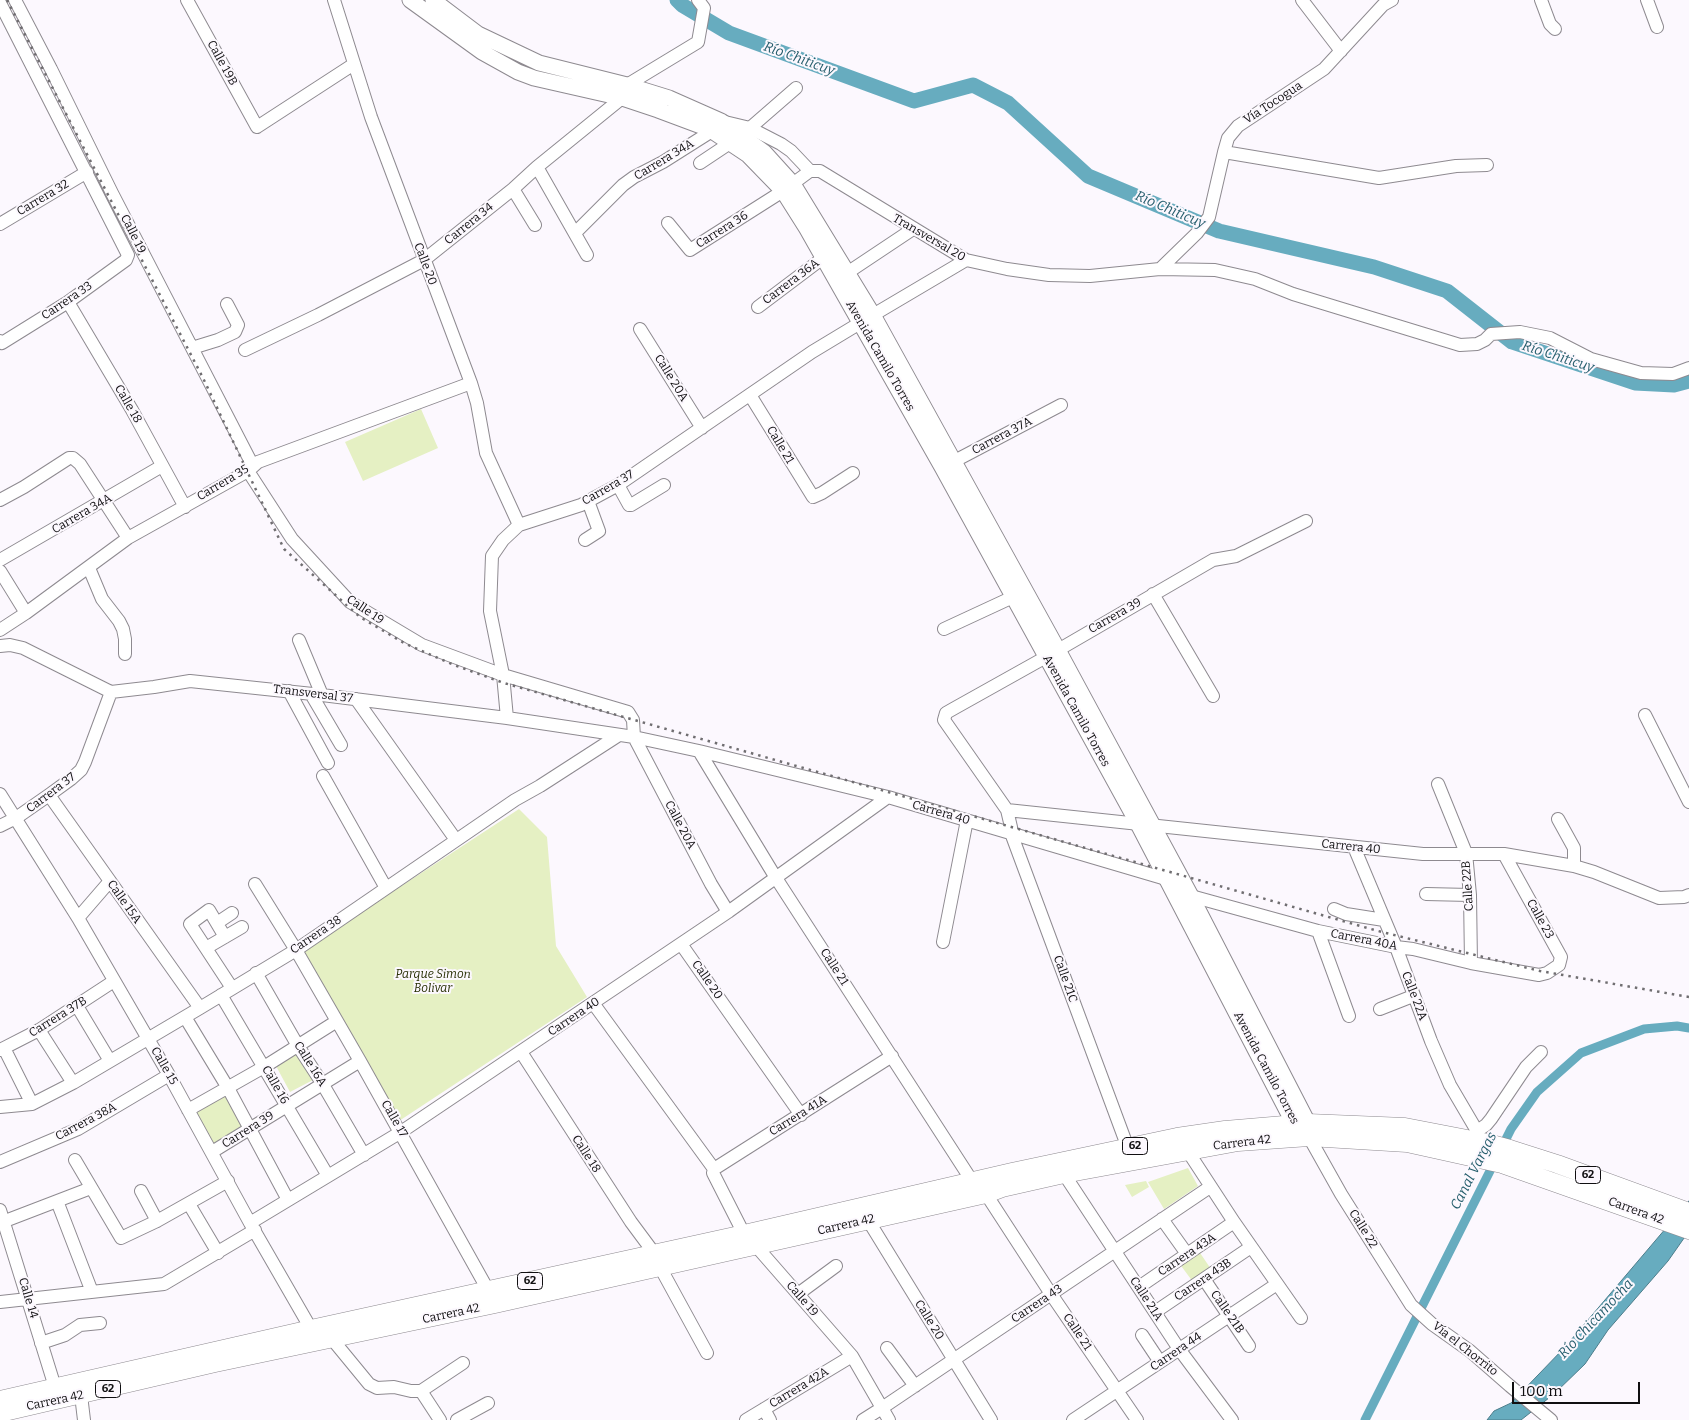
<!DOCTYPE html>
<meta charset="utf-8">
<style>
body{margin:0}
#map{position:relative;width:1689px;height:1420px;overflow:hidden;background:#fcf8fe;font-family:Bitter,serif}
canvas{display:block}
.scale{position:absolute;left:1512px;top:1382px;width:128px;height:22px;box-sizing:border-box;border:2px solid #100f11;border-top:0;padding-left:6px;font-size:15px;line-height:18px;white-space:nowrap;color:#100f11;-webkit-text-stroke:4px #fcf8fe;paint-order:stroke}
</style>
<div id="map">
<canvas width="1689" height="1420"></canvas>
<div class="scale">100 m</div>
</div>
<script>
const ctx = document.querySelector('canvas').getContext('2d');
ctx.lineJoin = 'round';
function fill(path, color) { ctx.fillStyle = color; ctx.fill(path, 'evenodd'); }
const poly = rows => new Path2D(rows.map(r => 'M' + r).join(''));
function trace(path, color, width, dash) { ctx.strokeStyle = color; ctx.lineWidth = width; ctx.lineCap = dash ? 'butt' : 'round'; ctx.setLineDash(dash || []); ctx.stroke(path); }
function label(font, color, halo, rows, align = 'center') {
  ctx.font = font + ' Bitter,serif'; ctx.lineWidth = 4; ctx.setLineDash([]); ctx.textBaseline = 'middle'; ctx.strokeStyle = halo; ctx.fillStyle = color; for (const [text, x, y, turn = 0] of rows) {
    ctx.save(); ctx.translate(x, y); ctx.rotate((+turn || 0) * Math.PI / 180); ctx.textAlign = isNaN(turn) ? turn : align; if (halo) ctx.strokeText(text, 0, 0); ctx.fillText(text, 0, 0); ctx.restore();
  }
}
fill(poly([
 [421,409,438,448,363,481,345,442],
 [519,809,547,837,556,946,587,997,399,1121,302,951],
 [299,1053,313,1080,290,1092,276,1066],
 [227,1094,246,1126,214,1144,196,1113],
 [1188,1168,1198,1186,1164,1209,1148,1182],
 [1146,1181,1149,1187,1132,1197,1125,1185],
 [1198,1250,1211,1269,1193,1282,1179,1263]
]), '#e5f0c3');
const water = poly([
 [1689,1201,1689,1231,1668,1261,1608,1330,1585,1364,1554,1394,1521,1420,1487,1420,1494,1411,1511,1403,1565,1347,1689,1201]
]);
fill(water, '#67acbf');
trace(water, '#4d7d8b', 1);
trace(poly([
 [1501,1149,1511,1129,1537,1092,1581,1053,1644,1029,1677,1026,1689,1028],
 [1365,1420,1495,1161]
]), '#67acbf', 9);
trace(poly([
 [677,0,682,5,729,33,914,101,973,85,1008,103,1088,176,1219,231,1374,267,1447,291,1512,342,1635,383,1674,385,1689,381]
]), '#67acbf', 15);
const minor = poly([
 [15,0,51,69,112,193,253,466],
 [187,0,257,127,354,64],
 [334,0,371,117,471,383,477,403,486,453,519,525],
 [1302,0,1341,51],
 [1541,0,1550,24,1555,29],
 [1647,0,1657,27],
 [0,3,128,255,126,260,68,302,2,343,0,341],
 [627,85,698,42,704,8,698,0],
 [725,122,750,128,781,144,791,151,810,171],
 [750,128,796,88],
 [1224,152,1379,178,1456,166,1487,165],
 [700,163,730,143],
 [537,167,587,255],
 [513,189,535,225],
 [668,223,690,250,783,191,810,171,820,171,966,260,1007,269,1049,275,1090,276,1160,269,1215,270,1255,279,1293,294,1460,345,1477,344,1485,340,1491,334,1520,332,1550,338,1591,359,1641,373,1673,374,1689,368],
 [0,224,87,172],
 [575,233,623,185,634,177,663,162,712,131],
 [1160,269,1197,233,1209,217,1224,152,1228,138,1238,126,1324,69,1383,5,1392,0],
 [847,273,913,229],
 [68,302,132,410,185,507],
 [758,307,823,258],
 [873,315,966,260],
 [640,329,702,428],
 [192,348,218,340,235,332,238,325,227,304],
 [245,350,318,315,424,260,513,189,537,167,622,98],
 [750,395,813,497,822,493,853,473],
 [947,465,1061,405],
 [248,471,292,539,350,602,422,645,503,675,628,712,633,720,634,737,711,884,728,912],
 [618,485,629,505,631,505,664,485],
 [0,500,24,487,69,458,73,458,80,464,128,538],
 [585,540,599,531,588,501],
 [0,560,162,466],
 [89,568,102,599,119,621,123,629,125,639,125,654],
 [0,571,26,613],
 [1153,594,1213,696],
 [944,629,1013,597],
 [0,630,26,613,128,538,248,471,258,462,471,383],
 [299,640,322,695],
 [0,646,10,645,23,648,111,692,154,687,190,681,322,695,507,718,634,737,699,751,888,797,1166,879],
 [289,691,328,763],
 [311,694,341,745],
 [356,699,456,840],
 [1645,715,1689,802],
 [507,718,503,675,490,611,492,556,503,540,519,525,581,505,618,485,812,352,860,323],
 [699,751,776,878,972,1181],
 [323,776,386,888],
 [1438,784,1466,853,1470,895,1471,963],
 [0,794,78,918,169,1075,250,1223,314,1334],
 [49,795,200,1008],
 [1007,810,1423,854,1504,854,1574,866,1594,872,1659,898,1684,897,1689,895],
 [1558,819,1574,848,1574,866],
 [0,826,16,818,49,795,71,779,81,770,85,762,111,692],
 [1354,847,1396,947,1431,1041,1450,1085,1477,1131,1478,1141],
 [255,884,296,950,360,1061,488,1290],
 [1426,894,1470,895],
 [1184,897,1191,896,1318,931,1396,947,1413,949,1471,963,1539,975,1547,973,1559,965,1561,957,1504,854],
 [1334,909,1346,914,1384,920],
 [78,918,110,881],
 [217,923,232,913],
 [1318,931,1349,1016],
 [225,937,209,910,190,924,232,988],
 [943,942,967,820],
 [681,944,801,1115],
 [206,948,242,927],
 [256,973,298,1046,322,1083,364,1155],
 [221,995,328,1176],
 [593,1003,714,1169],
 [77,1006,110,1061],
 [1380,1009,1413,996],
 [185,1017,228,1088,288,1200],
 [39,1030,73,1083],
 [4,1048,32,1104],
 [0,1050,39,1030,114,981],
 [521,1052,631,1222,654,1253],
 [0,1107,32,1104,73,1083,200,1008,296,950,515,800,540,786,619,735],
 [188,1110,264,1067,337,1021],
 [1477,1131,1486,1125,1491,1119,1526,1067,1541,1052],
 [1309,1137,1341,1194,1411,1305,1432,1324,1470,1351,1510,1386,1551,1420],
 [1128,1148,1011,833,1011,827,1007,810,944,720,946,713,953,709,1046,657,1213,560,1236,556,1306,521],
 [1187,1150,1234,1222,1301,1318],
 [212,1152,360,1061],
 [75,1160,121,1238,157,1221,228,1181],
 [0,1162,78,1129,169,1075],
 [1064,1174,1179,1349,1232,1420],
 [141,1191,157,1221],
 [986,1194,1051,1294,1137,1420],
 [57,1201,92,1292],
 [189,1204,218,1253],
 [0,1210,55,1387],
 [1162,1219,1187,1254],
 [868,1220,991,1420],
 [5,1221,91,1188],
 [250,1223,401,1132,728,912,888,797],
 [660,1267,707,1353],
 [1204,1279,1249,1346],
 [1139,1287,1234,1222],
 [798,1294,836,1266],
 [0,1302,164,1284,255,1230],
 [1155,1312,1251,1247],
 [1142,1335,1160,1362],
 [332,1339,369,1384,377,1388,394,1387,411,1391,421,1391],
 [41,1343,65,1335,80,1325,100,1323],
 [887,1348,915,1386],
 [421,1391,463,1363],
 [421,1391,440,1420],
 [81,1395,84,1420],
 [764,1409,770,1420],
 [457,1420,488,1403],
 [746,1420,852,1356],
 [863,1420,882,1408,1210,1187],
 [889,1420,852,1356,756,1246,744,1234,713,1173,714,1169,892,1056],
 [1073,1420,1277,1284]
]);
const major = poly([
 [410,0,482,52,518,72,534,78,622,98,658,110,709,129,748,155,783,191,807,229,942,467,1138,824,1294,1124,1302,1130],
 [433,0,478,34,539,63,627,85,669,98,721,121,764,152,793,184,873,315,1058,650,1191,896,1308,1123,1309,1134]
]);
const highway = poly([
 [0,1400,311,1329,744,1234,1012,1172,1177,1137,1225,1130,1308,1123,1405,1127,1488,1143,1510,1149,1557,1164,1689,1212],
 [0,1413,215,1363,495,1304,986,1194,1002,1188,1064,1174,1238,1142,1309,1137,1407,1143,1502,1164,1689,1230]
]);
trace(minor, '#8e8a90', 14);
trace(major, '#8e8a90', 17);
trace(highway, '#8e8a90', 19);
trace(minor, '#fff', 12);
trace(major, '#fff', 15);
trace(highway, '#fff', 18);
trace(poly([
 [7,0,203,378,284,549,360,617,404,643,454,665,504,683,1378,931,1540,971,1689,997]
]), '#706e71', 2.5, [2.5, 5]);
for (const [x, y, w] of [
 [1135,1146,25],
 [1588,1175,25],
 [530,1281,25],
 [108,1389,25]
]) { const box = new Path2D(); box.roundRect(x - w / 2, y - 8.5, w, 17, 4); ctx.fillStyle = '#fcf8fe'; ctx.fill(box); trace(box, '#100f11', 1); }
label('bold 11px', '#100f11', null, [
 ["62",1135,1146],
 ["62",1588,1175],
 ["62",530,1281],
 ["62",108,1389]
]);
label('12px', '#100f11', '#fcf8fe', [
 ["Calle 19B",222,63,61],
 ["Vía Tocogua",1273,103,-33],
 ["Carrera 34A",664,160,-31],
 ["Carrera 32",43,198,-31],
 ["Carrera 34",469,224,-39],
 ["Carrera 36",722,230,-32],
 ["Calle 19",133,234,63],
 ["Transversal 20",929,238,30],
 ["Calle 20",425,264,69],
 ["Carrera 36A",791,282,-37],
 ["Carrera 33",67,301,-34],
 ["Avenida Camilo Torres",880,356,60],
 ["Calle 20A",671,378,58],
 ["Calle 18",128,404,60],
 ["Carrera 37A",1002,436,-28],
 ["Calle 21",780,445,59],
 ["Carrera 35",223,483,-31],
 ["Carrera 37",608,488,-30],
 ["Carrera 34A",82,514,-30],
 ["Calle 19",365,610,34],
 ["Carrera 39",1115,616,-30],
 ["Transversal 37",313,694,7],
 ["Avenida Camilo Torres",1076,711,61],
 ["Carrera 37",51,793,-37],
 ["Carrera 40",941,813,16],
 ["Calle 20A",680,825,62],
 ["Carrera 40",1351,847,6],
 ["Calle 22B",1468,886,-94],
 ["Calle 15A",124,902,55],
 ["Calle 23",1540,919,61],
 ["Carrera 38",316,935,-34],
 ["Carrera 40A",1364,940,11],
 ["Calle 21",834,967,57],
 ["Calle 21C",1065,979,70],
 ["Calle 20",707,980,55],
 ["Calle 22A",1414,996,69],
 ["Carrera 37B",58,1017,-32],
 ["Carrera 40",574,1017,-34],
 ["Calle 16A",310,1064,58],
 ["Calle 15",164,1066,60],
 ["Avenida Camilo Torres",1266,1068,62],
 ["Calle 16",275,1085,60],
 ["Carrera 41A",798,1116,-32],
 ["Calle 17",394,1119,60],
 ["Carrera 38A",86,1122,-28],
 ["Carrera 39",248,1130,-32],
 ["Carrera 42",1242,1143,-7],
 ["Calle 18",586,1154,57],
 ["Carrera 42",1636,1211,20],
 ["Carrera 42",846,1225,-13],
 ["Calle 22",1363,1229,58],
 ["Carrera 43A",1187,1255,-34],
 ["Carrera 43B",1203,1280,-34],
 ["Calle 14",28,1298,73],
 ["Calle 19",802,1299,49],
 ["Calle 21A",1146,1299,57],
 ["Carrera 43",1037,1304,-34],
 ["Calle 21B",1227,1312,55],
 ["Carrera 42",451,1314,-12],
 ["Calle 20",929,1320,58],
 ["Calle 21",1077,1332,56],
 ["Vía el Chorrito",1465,1349,38],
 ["Carrera 44",1176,1352,-34],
 ["Carrera 42A",799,1388,-31],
 ["Carrera 42",55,1401,-12]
]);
label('italic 12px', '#293005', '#fcf8fe', [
 ["Parque Simon",433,975],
 ["Bolivar",433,989]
]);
label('italic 14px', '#265e6d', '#fcf8fe', [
 ["Río Chiticuy",799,59,20],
 ["Río Chiticuy",1170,210,23],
 ["Río Chiticuy",1558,357,18],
 ["Canal Vargas",1474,1171,-63],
 ["Río Chicamocha",1596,1319,-47]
]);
</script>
